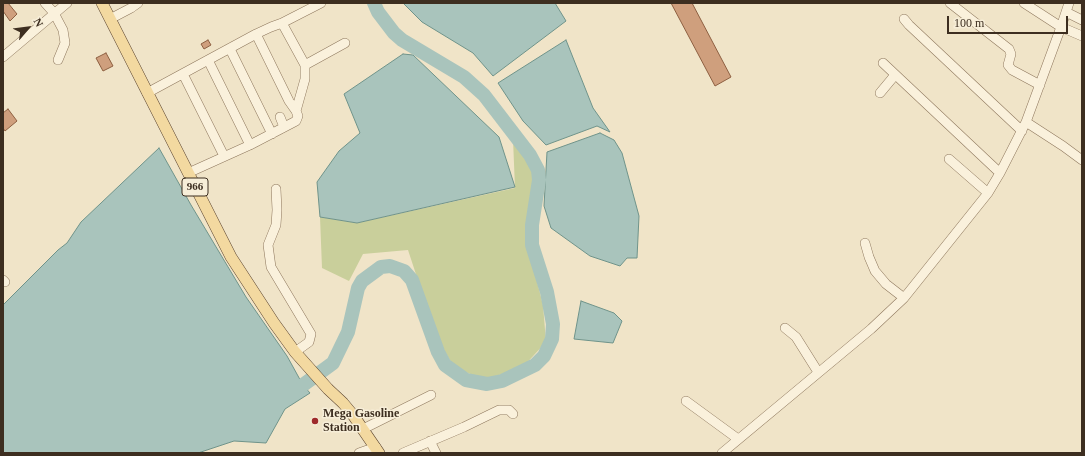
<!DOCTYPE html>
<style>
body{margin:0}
#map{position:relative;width:1085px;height:456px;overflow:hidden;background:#f0e4c8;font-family:"Times New Roman",serif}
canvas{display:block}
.frame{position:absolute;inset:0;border:4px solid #3d2e20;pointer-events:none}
.north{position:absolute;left:8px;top:8px;width:40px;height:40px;-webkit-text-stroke:3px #f7eed8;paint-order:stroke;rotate:62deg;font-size:11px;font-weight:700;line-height:16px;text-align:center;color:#3d2e20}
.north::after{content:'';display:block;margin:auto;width:14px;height:18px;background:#3d2e20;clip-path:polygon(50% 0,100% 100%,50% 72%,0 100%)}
.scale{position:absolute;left:947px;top:16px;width:121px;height:18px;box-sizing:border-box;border:2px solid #3d2e20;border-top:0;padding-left:5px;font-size:12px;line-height:14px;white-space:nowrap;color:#3d2e20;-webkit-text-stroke:3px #f7eed8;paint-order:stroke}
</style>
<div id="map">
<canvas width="1085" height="456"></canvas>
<div class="frame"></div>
<div class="north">N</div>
<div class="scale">100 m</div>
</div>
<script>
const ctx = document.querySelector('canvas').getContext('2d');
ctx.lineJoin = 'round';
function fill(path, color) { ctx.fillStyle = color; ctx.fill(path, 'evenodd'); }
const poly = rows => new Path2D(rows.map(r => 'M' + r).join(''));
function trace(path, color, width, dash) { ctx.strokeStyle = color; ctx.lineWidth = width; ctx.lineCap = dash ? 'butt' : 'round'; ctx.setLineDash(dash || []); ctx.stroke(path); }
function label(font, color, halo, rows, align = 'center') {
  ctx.font = font + ' "Times New Roman",serif'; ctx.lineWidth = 3; ctx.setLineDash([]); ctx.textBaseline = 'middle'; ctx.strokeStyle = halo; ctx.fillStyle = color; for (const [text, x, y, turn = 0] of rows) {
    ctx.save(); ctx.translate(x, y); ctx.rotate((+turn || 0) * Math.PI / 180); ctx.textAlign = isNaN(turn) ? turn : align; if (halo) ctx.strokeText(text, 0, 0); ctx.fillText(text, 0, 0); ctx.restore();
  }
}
fill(poly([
 [513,139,530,160,533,179,527,242,543,305,546,342,523,367,484,380,454,367,437,338,408,250,363,254,349,281,322,268,320,217,357,223,515,188]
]), '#c9cf9b');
const water = poly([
 [403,3,555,3,566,21,493,76,473,53,422,22,403,3],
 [566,40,593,108,610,132,597,126,546,145,523,121,498,83,566,40],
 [403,54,413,55,499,137,515,187,357,223,320,217,317,182,339,151,360,133,344,94,403,54],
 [600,133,614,140,622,153,639,216,637,258,627,258,620,266,590,256,551,228,544,206,547,152,600,133],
 [159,148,191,205,246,297,287,356,303,385,310,393,285,409,266,443,234,441,198,453,3,453,3,305,58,250,67,243,81,222,159,148],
 [581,301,614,313,622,321,613,343,574,339,581,301]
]);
fill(water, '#a9c4bc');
trace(water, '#6f938a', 1);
trace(poly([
 [303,385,333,363,348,332,358,288,362,281,381,267,390,266,404,271,412,280,438,352,445,365,466,380,487,384,502,381,535,365,544,356,552,339,553,324,547,292,532,245,532,225,539,180,538,170,530,155,484,95,464,77,402,40,394,33,378,12,374,3]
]), '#a9c4bc', 14);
const building = poly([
 [3,3,8,3,17,14,10,21,3,11,3,3],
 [671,3,692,3,731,77,715,86,671,3],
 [208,40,211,45,204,49,201,44,208,40],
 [106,53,113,66,103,71,96,58,106,53],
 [8,109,17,121,5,131,3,128,3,113,8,109]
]);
fill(building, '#cf9f7d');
trace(building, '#8d5f41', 1);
const minor = poly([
 [45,3,54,13,63,30,65,43,58,60],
 [950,3,1009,49,1011,54,1008,65,1012,70,1040,85],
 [1024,3,1061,27,1082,36],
 [1066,12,1082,20],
 [110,19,131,8,138,3],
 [904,19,909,25,1022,131],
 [282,23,305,65],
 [256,34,289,101,296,111],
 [230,49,272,134],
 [3,57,67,3],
 [208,60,250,145],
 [883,63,1000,173],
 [183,74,224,156],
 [147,93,256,34,271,27,282,23,321,3],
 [880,93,895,75],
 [280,117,284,127],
 [1026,122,1063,146,1082,160],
 [949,159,988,193],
 [188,173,250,145,296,121,298,116,296,111,305,79,305,65,345,43],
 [276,189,277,210,276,225,268,245,271,267,311,334,309,342,295,352],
 [865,243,869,257,875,271,886,284,904,298],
 [3,280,5,282],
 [785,328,796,337,818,372],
 [686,401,738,439],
 [363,429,431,395],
 [430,441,436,453],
 [359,453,376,447],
 [403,453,464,427,499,410,509,410,513,414],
 [722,453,871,329,904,298,988,193,1000,173,1026,122,1061,27,1069,3]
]);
const major = poly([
 [102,3,231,257,274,323,295,352,328,389,343,403,353,415,379,453]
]);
trace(minor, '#8d765c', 10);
trace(major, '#5b4430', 12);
trace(minor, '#faf1dc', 9);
trace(major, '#f3d9a0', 11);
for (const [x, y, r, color] of [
 [315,421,4,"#9e2a2b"]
]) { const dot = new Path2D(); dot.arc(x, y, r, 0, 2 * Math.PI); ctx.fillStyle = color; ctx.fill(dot); trace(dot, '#f7eed8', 1.5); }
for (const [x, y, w] of [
 [195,187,26]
]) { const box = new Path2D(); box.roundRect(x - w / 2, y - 9, w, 18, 3); ctx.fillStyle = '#f7eed8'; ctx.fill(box); trace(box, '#3d2e20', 1); }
label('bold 11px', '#3d2e20', null, [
 ["966",195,187]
]);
label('bold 12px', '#3d2e20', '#f7eed8', [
 ["Mega Gasoline",323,414],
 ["Station",323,428]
], 'left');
</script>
